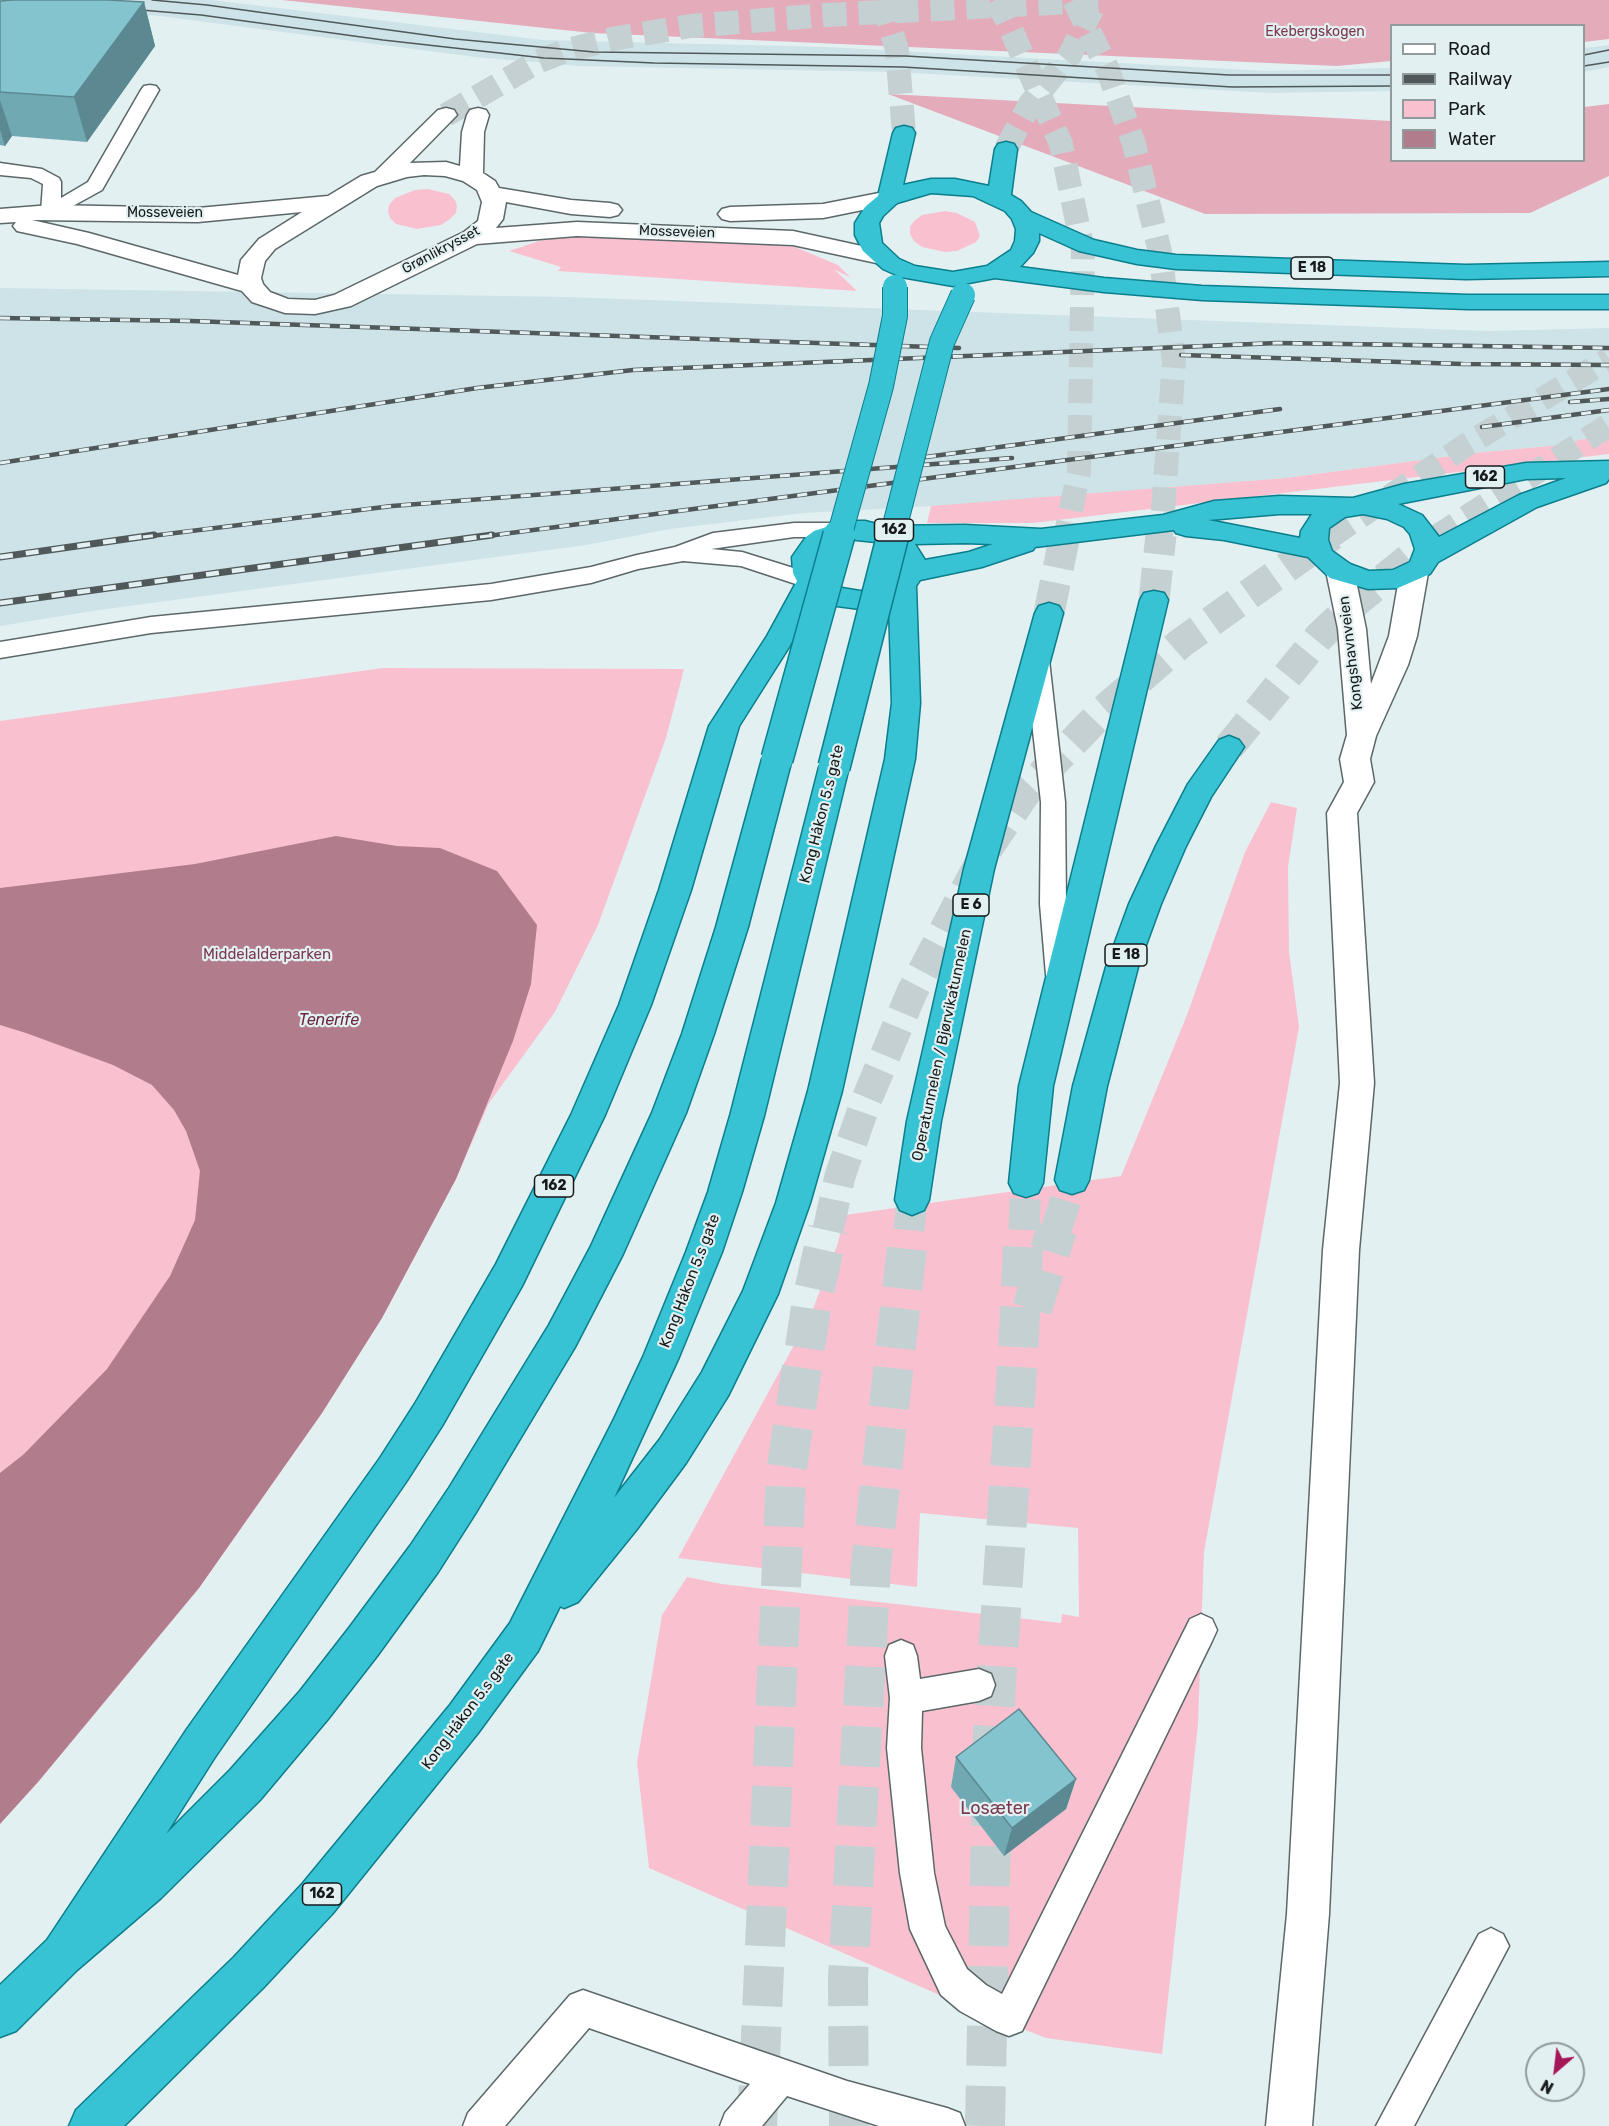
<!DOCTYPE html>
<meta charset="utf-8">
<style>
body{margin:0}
#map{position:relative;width:1609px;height:2126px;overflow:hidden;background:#e3f0f2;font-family:Rubik,sans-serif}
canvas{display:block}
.legend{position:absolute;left:1390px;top:24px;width:195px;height:138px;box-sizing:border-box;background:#e3f0f2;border:2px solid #919a9c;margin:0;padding:8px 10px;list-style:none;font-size:18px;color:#161a1b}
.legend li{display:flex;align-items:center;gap:12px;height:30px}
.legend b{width:30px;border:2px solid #919a9c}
.north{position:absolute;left:1525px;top:2042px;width:60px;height:60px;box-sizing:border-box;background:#e3f0f2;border:2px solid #919a9c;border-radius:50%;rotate:208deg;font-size:16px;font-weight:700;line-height:24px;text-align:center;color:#161a1b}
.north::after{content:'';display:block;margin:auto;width:21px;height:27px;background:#a61757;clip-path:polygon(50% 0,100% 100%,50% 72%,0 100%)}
</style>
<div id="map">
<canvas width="1609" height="2126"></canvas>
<ul class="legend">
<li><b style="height:8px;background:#fff"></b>Road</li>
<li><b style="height:8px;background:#515859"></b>Railway</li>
<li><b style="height:16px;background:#f9c1d0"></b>Park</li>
<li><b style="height:16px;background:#b17d8c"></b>Water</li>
</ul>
<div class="north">N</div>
</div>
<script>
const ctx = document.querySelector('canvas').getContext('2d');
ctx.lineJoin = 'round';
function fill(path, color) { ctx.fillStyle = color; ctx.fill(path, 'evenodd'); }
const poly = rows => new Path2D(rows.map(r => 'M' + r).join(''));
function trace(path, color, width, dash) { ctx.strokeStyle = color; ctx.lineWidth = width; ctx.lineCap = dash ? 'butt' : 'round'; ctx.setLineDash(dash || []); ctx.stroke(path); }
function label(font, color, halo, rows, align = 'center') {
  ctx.font = font + ' Rubik,sans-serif'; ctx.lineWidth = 4.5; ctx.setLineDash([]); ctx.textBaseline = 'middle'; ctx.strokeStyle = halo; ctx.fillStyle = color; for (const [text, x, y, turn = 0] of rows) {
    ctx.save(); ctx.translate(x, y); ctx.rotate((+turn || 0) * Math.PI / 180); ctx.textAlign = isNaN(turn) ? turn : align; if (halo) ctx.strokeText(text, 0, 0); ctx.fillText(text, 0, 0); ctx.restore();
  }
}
fill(poly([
 [0,0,212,0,543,40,826,47,1266,71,1391,68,1391,91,1271,93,894,72,580,66,475,57,160,16,123,13,0,17],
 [1609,45,1609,67,1584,72,1584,48],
 [0,288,568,297,1488,331,1609,328,1609,436,1578,440,1571,444,1474,453,1286,478,970,504,804,513,670,529,586,545,99,610,0,626]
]), '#cde3e7');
fill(poly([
 [428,189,449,194,455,200,457,206,456,213,450,219,441,225,417,229,396,224,390,218,388,211,389,205,395,198,415,190],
 [945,211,957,213,975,222,980,236,976,242,957,251,945,252,922,247,914,241,910,234,910,227,914,221,922,215],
 [608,236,748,242,795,247,838,265,851,278,834,269,857,291,558,271,561,267,509,251,539,241,562,237],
 [1609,436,1609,454,1033,523,927,523,931,506,1286,478,1474,453,1571,444,1578,440],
 [383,668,684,669,666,738,598,925,555,1012,489,1103,456,1179,382,1318,322,1413,199,1588,38,1782,0,1824,0,721],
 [1271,802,1297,808,1288,867,1289,952,1299,1027,1204,1552,1198,1724,1162,2054,1046,2038,967,2007,649,1868,637,1763,662,1615,687,1577,722,1584,1061,1623,1062,1614,1079,1617,1078,1528,920,1513,917,1587,678,1558,811,1314,837,1246,845,1215,1121,1176,1187,1015,1245,852]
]), '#f9c1d0');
fill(poly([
 [282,0,1609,0,1609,39,1584,42,1584,26,1392,26,1391,61,1337,66,592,33],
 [888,94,1391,121,1392,160,1584,160,1584,107,1609,104,1609,176,1530,213,1205,214]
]), '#e4acbb');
fill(poly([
 [336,836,397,846,440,848,497,871,537,925,531,984,513,1041,456,1179,382,1318,322,1413,199,1588,38,1782,0,1824,0,1473,24,1454,107,1369,170,1276,195,1220,200,1171,186,1131,174,1110,152,1085,113,1065,26,1033,0,1025,0,888,195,864]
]), '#b17d8c');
trace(poly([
 [446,115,537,62,568,50,617,38,691,26,826,15,1108,0]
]), '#c4d0d2', 24, [24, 12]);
trace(poly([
 [882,0,897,50,904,133],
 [995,0,1006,18,1061,144,1083,250,1079,472,1065,537],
 [1074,0,1108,70,1134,144,1160,252,1174,361,1161,537],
 [1006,149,1030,104,1070,55,1092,9],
 [1330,537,1466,445,1609,359],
 [1436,537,1609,425]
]), '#c4d0d2', 24, [24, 12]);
trace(poly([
 [1154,600,1161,535],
 [1049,613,1065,535],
 [1229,747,1319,637,1357,601,1438,535],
 [828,1230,840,1176,866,1101,912,992,989,846,1028,789,1103,711,1181,643,1332,535],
 [909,1230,912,1200],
 [1024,1230,1026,1183],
 [1056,1230,1072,1180]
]), '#c4d0d2', 31, [31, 15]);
trace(poly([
 [1032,1309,1057,1229],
 [757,2126,786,1474,812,1301,828,1229],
 [849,2126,848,1978,871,1566,909,1229],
 [985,2126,993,1730,1018,1354,1024,1229]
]), '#c4d0d2', 40, [40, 20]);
const service = poly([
 [150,85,156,86,159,90,102,190,51,218,44,216,41,212,43,184,31,178,0,175,0,163,42,169,59,178,61,182,61,198,88,182,141,90,144,86,150,85],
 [794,523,845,523,853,525,856,530,853,535,845,537,794,537,711,549,742,552,819,576,822,581,819,586,811,589,741,566,683,561,638,569,591,583,491,600,151,633,0,658,0,642,151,617,491,584,591,567,637,555,675,547,713,533,794,523],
 [1037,652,1045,654,1049,660,1065,802,1066,904,1072,975,1068,982,1059,985,1050,982,1046,975,1040,904,1041,802,1025,660,1029,654,1037,652],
 [1201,1614,1212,1619,1217,1630,1212,1641,1022,2031,1009,2036,996,2031,960,2011,941,1995,910,1929,900,1873,887,1748,890,1698,885,1656,889,1645,901,1640,913,1645,917,1656,920,1679,979,1669,991,1674,995,1685,991,1696,979,1701,922,1711,921,1748,934,1873,945,1926,967,1969,986,1985,1002,1994,1190,1619,1201,1614],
 [1491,1928,1503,1934,1509,1946,1414,2126,1376,2126,1479,1934,1491,1928],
 [583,1990,847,2081,947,2108,960,2113,965,2126,879,2126,787,2096,762,2126,720,2126,725,2113,750,2084,589,2028,505,2126,463,2126,468,2113,570,1995,583,1990]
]);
const tertiary = poly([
 [1340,562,1350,564,1354,571,1366,629,1371,684,1389,636,1400,573,1404,566,1414,564,1424,566,1428,573,1417,636,1408,665,1376,736,1370,759,1374,782,1357,813,1374,1083,1359,1250,1329,1914,1312,2126,1266,2126,1287,1914,1323,1250,1340,1083,1327,813,1344,782,1340,759,1347,735,1338,629,1326,571,1330,564,1340,562]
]);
const secondary = poly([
 [446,108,454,110,457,115,410,163,446,162,460,166,462,132,467,115,470,110,478,108,486,110,489,115,484,132,483,173,495,181,499,188,571,200,610,203,618,205,622,210,618,215,610,217,571,214,506,202,503,219,496,228,577,222,793,231,889,252,893,257,889,262,881,264,793,245,577,236,477,244,351,306,315,314,285,313,252,302,242,291,77,244,17,231,13,226,16,222,0,223,0,209,51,205,198,208,328,196,361,176,375,172,438,110,446,108],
 [424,175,445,176,463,181,477,190,482,202,478,221,464,232,334,295,315,300,288,299,270,292,263,284,261,278,265,261,275,249,377,186,407,177,424,175],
 [302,212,259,239,241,260,238,275,89,233,32,220,198,222,302,212],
 [889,191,897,193,901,198,897,203,823,218,730,221,722,219,718,214,722,209,730,207,823,204,889,191]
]);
const trunk = poly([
 [904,126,912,128,915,133,903,185,931,179,955,179,989,186,995,149,998,144,1006,142,1014,144,1017,149,1011,195,1021,201,1031,212,1094,240,1137,250,1176,255,1466,265,1609,262,1609,276,1466,279,1176,269,1137,264,1079,251,1039,233,1039,241,1033,253,1020,267,1104,278,1202,286,1468,295,1609,295,1609,309,1468,309,1202,300,1104,292,995,278,953,286,901,277,883,269,863,251,855,235,855,223,865,207,878,196,893,133,896,128,904,126],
 [931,193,973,196,1005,211,1012,219,1016,229,1015,241,1011,250,987,266,953,272,915,266,899,259,882,243,879,223,883,216,897,203,931,193],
 [1609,461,1609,479,1606,483,1537,507,1438,562,1430,574,1398,588,1368,589,1330,578,1308,557,1224,540,1186,536,1176,533,1174,530,1035,547,1033,550,982,567,920,580,916,586,920,703,915,759,842,1091,810,1203,778,1294,728,1396,686,1463,637,1529,578,1602,564,1608,560,1606,538,1651,478,1733,333,1913,264,1987,124,2126,69,2126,76,2110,234,1957,303,1883,450,1705,510,1623,614,1419,643,1357,686,1252,708,1192,730,1116,819,767,824,759,834,756,844,759,849,767,764,1116,742,1192,722,1252,679,1357,614,1498,660,1439,702,1372,743,1291,776,1203,808,1091,885,759,892,703,889,604,860,609,837,606,816,598,789,647,739,726,691,890,651,1005,605,1115,522,1286,442,1426,406,1482,215,1757,166,1834,230,1770,300,1691,349,1628,410,1546,449,1488,549,1325,591,1246,652,1113,682,1034,716,927,762,759,767,751,777,748,787,751,792,759,748,927,714,1034,686,1113,623,1254,575,1347,475,1514,438,1572,377,1656,328,1719,260,1800,161,1898,77,1970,16,2031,0,2037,0,1985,47,1940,187,1729,380,1458,416,1402,496,1264,571,1115,619,1005,659,890,709,726,767,636,797,581,793,573,792,557,806,537,814,531,845,521,865,521,885,526,965,525,1041,529,1163,515,1214,501,1279,496,1353,498,1404,484,1526,463,1609,461],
 [1566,478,1519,495,1439,537,1422,515,1398,504,1526,479,1566,478],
 [1279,514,1312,514,1301,531,1300,538,1208,520,1279,514],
 [1363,514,1387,519,1404,527,1410,534,1415,549,1410,562,1393,570,1369,571,1350,564,1332,551,1328,540,1329,528,1345,517,1363,514],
 [847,539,876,542,891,550,898,558,898,565,892,579,875,589,860,591,842,588,828,581,821,573,820,558,834,543,847,539],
 [965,543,993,544,969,552,925,560,915,544,965,543],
 [1154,591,1164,593,1168,600,1053,1086,1043,1183,1038,1193,1026,1197,1014,1193,1009,1183,1019,1086,1140,600,1144,593,1154,591],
 [1049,603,1059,606,1063,613,994,869,941,1121,929,1200,924,1210,912,1215,900,1210,895,1200,907,1121,964,869,1035,613,1039,606,1049,603],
 [1229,736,1239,740,1244,747,1211,797,1186,846,1161,904,1138,967,1107,1086,1089,1180,1084,1190,1072,1194,1060,1190,1055,1180,1073,1086,1106,967,1129,904,1156,846,1188,784,1219,740,1229,736]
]);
trace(service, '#5c6769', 3);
trace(tertiary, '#5c6769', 3);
trace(secondary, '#5c6769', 3);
trace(trunk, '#0b7e8c', 3);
fill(service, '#fff');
fill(tertiary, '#fff');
fill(secondary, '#fff');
fill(trunk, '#37c3d4');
trace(poly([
 [152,0,207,5,455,39,594,52,906,56,1229,75,1392,75],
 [129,9,201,15,383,40,544,58,654,63,903,67,1232,87,1392,86],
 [1584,55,1609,50],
 [1584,66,1609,62]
]), '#515859', 1.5);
const railFar1 = poly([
 [0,318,191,321,959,348],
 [1181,355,1463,364,1609,365],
 [1570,402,1609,399],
 [1482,427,1609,410],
 [926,457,1280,409],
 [0,463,477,388,633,370,1277,343,1609,348],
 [143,537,392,506,1012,458],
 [480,537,1609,389]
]);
const rail = poly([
 [0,557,154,535],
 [0,603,492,535]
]);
trace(railFar1, '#515859', 4.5);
trace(rail, '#515859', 7);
trace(railFar1, '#e3f0f2', 3, [10]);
trace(rail, '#e3f0f2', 4.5, [13]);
const trunkBridgeFar1 = poly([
 [839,537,881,386,895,316,895,287],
 [892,537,942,342,963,295]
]);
const trunkBridge = poly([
 [777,759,839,535],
 [834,767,893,535]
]);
trace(trunkBridgeFar1, '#0b7e8c', 26, []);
trace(trunkBridge, '#0b7e8c', 34, []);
trace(trunkBridgeFar1, '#37c3d4', 24);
trace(trunkBridge, '#37c3d4', 31);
fill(poly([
 [0,1,144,2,155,46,87,142,12,136,5,146,0,145],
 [956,1757,1076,1779,1066,1809,1004,1856,951,1787]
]), '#71a9b2');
fill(poly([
 [144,2,155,46,87,142,74,97],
 [0,100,12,136,5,146,0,130],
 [1076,1779,1066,1809,1004,1856,1012,1828]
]), '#5c8991');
const building = poly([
 [13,0,108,0,144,2,74,97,0,92,0,1,13,0],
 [1019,1709,1076,1779,1012,1828,956,1757,1019,1709]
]);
fill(building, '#83c4cf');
trace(building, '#5c8991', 1.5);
label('14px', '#7c384e', '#e3f0f2', [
 ["Ekebergskogen",1315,32]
]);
label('14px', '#161a1b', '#e3f0f2', [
 ["Mosseveien",165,213],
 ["Mosseveien",677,232,2],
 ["Grønlikrysset",441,250,-28]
]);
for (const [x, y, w] of [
 [1312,268,42],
 [1485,477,39],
 [894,530,39],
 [971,905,36],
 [1126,955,42],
 [554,1186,39],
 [322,1894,39]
]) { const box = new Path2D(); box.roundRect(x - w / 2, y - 11, w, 22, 4.5); ctx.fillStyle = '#e3f0f2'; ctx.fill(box); trace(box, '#161a1b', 1.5); }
label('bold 14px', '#161a1b', null, [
 ["E 18",1312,268],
 ["162",1485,477],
 ["162",894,530],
 ["E 6",971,905],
 ["E 18",1126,955],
 ["162",554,1186],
 ["162",322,1894]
]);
label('15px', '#161a1b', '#e3f0f2', [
 ["Kongshavnveien",1351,653,-97],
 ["Kong Håkon 5.s gate",822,814,-76],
 ["Operatunnelen / Bjørvikatunnelen",942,1045,-78],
 ["Kong Håkon 5.s gate",690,1281,-69],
 ["Kong Håkon 5.s gate",468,1711,-53]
]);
label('15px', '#7c384e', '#e3f0f2', [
 ["Middelalderparken",267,955]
]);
label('italic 16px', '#6a283f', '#e3f0f2', [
 ["Tenerife",329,1020]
]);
label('18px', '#7c384e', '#e3f0f2', [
 ["Losæter",995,1809]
]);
</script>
